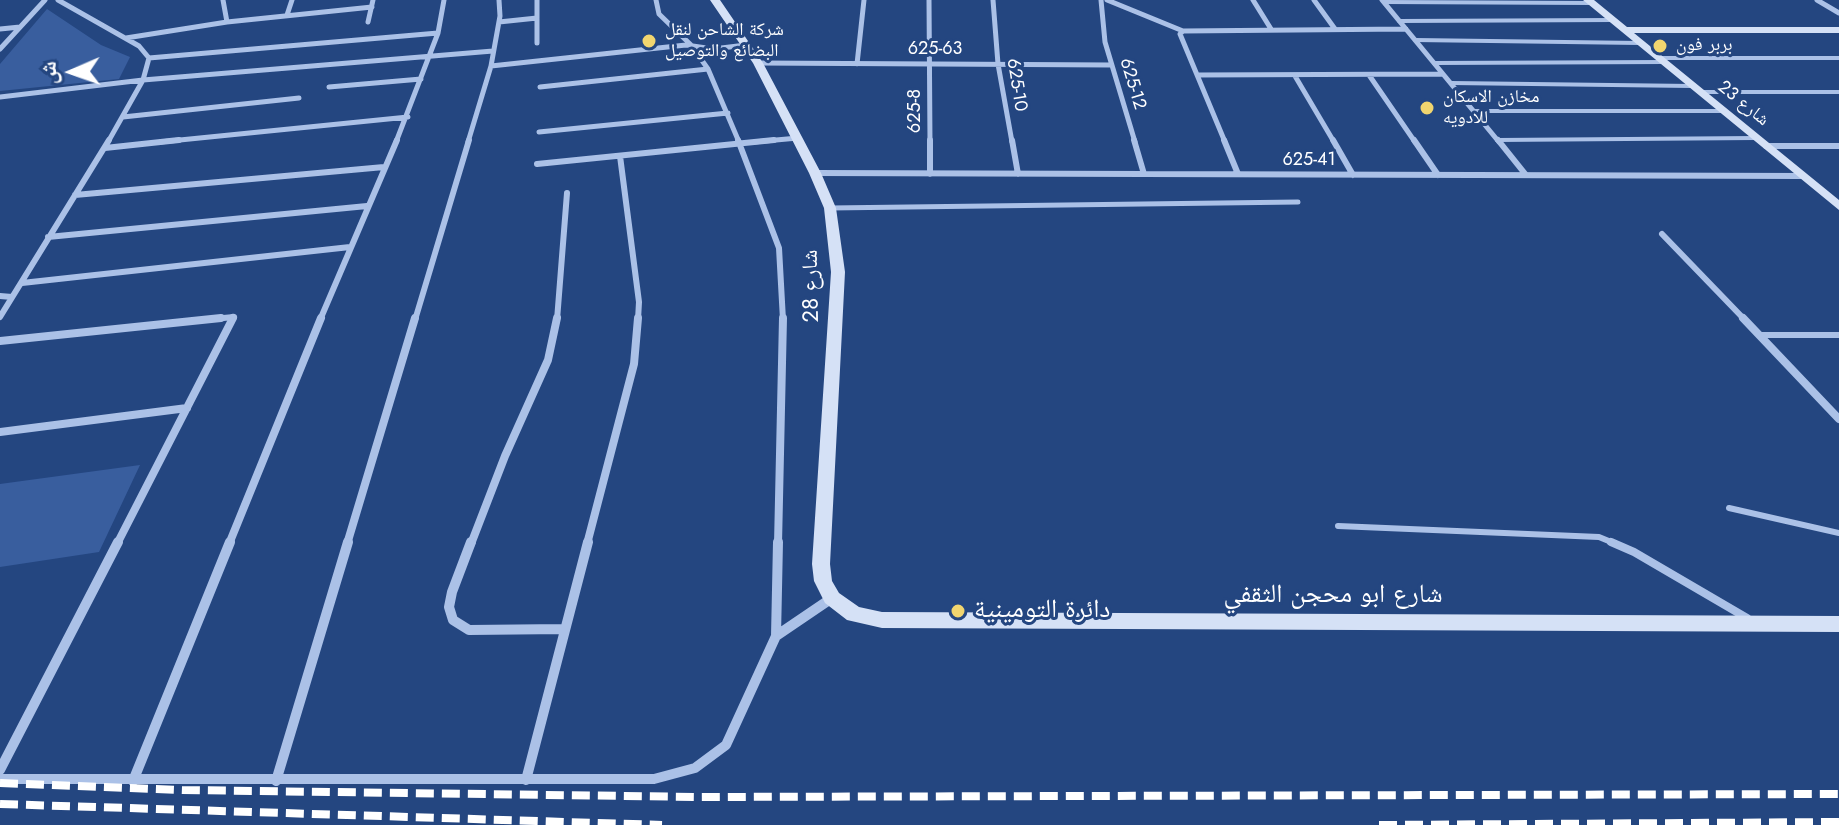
<!DOCTYPE html>
<meta charset="utf-8">
<style>
body{margin:0}
#map{position:relative;width:1839px;height:825px;overflow:hidden;background:#244680;font-family:Jost,"Noto Naskh Arabic",sans-serif}
canvas{display:block}
.north{position:absolute;left:32px;top:32px;width:80px;height:80px;-webkit-text-stroke:6px #244680;paint-order:stroke;rotate:268deg;font-size:22px;font-weight:700;line-height:32px;text-align:center;color:#fff}
.north::after{content:'';display:block;margin:auto;width:28px;height:36px;background:#fff;clip-path:polygon(50% 0,100% 100%,50% 72%,0 100%)}
</style>
<div id="map">
<canvas width="1839" height="825"></canvas>
<div class="north">ش</div>
</div>
<script>
const ctx = document.querySelector('canvas').getContext('2d');
ctx.lineJoin = 'round';
function fill(path, color) { ctx.fillStyle = color; ctx.fill(path, 'evenodd'); }
const poly = rows => new Path2D(rows.map(r => 'M' + r).join(''));
function trace(path, color, width, dash) { ctx.strokeStyle = color; ctx.lineWidth = width; ctx.lineCap = dash ? 'butt' : 'round'; ctx.setLineDash(dash || []); ctx.stroke(path); }
function label(font, color, halo, rows, align = 'center') {
  ctx.font = font + ' Jost,"Noto Naskh Arabic",sans-serif'; ctx.lineWidth = 6; ctx.setLineDash([]); ctx.textBaseline = 'middle'; ctx.strokeStyle = halo; ctx.fillStyle = color; for (const [text, x, y, turn = 0] of rows) {
    ctx.save(); ctx.translate(x, y); ctx.rotate((+turn || 0) * Math.PI / 180); ctx.textAlign = isNaN(turn) ? turn : align; if (halo) ctx.strokeText(text, 0, 0); ctx.fillText(text, 0, 0); ctx.restore();
  }
}
fill(poly([
 [47,9,101,45,130,57,119,79,0,91,0,64],
 [140,465,99,552,0,567,0,484]
]), '#395e9e');
trace(poly([
 [1384,2,1592,3],
 [1399,21,1613,20],
 [1415,40,1640,43],
 [1658,58,1839,58],
 [1434,63,1664,62],
 [1451,83,1692,86],
 [1700,92,1839,92],
 [1473,111,1723,111],
 [1497,140,1756,138]
]), '#abc1e7', 4);
trace(poly([
 [830,208,1298,202]
]), '#abc1e7', 5);
trace(poly([
 [1759,335,1839,335],
 [1729,508,1839,533],
 [1338,526,1599,537,1616,544]
]), '#abc1e7', 6);
trace(poly([
 [1611,542,1634,552,1747,618]
]), '#abc1e7', 8);
trace(poly([
 [58,0,139,46,149,58,143,80,108,142],
 [223,0,227,22],
 [537,0,537,43],
 [656,0,659,14,691,45,708,69,739,142],
 [929,0,930,142],
 [993,0,998,64,1012,142],
 [1101,0,1105,42,1135,142],
 [1107,0,1183,31],
 [1253,0,1271,29],
 [1314,0,1335,29],
 [1382,0,1499,142],
 [1817,0,1839,13],
 [287,15,292,0],
 [368,22,373,0],
 [499,22,537,18],
 [0,29,20,27],
 [126,38,227,22,372,7],
 [0,49,45,0],
 [149,58,438,33],
 [758,63,1111,65],
 [857,64,864,0],
 [491,66,686,45,713,49,746,45],
 [1197,75,1442,74],
 [1369,75,1415,142],
 [1295,76,1334,142],
 [329,87,421,79],
 [540,87,708,69],
 [0,97,143,80,493,51],
 [123,117,299,98],
 [539,132,728,113],
 [160,142,408,117],
 [396,142,438,33,444,0],
 [468,142,491,66,500,16,499,0],
 [754,142,798,138],
 [1225,142,1180,34,1183,31,1406,29]
]), '#abc1e7', 5);
trace(poly([
 [738,140,779,248,783,320],
 [930,140,930,174],
 [1012,140,1018,174],
 [1134,140,1144,174],
 [1224,140,1238,174],
 [1333,140,1353,175],
 [1414,140,1438,175],
 [1498,140,1526,175],
 [1766,146,1839,146],
 [105,148,179,140],
 [620,156,639,302,638,320],
 [537,164,774,140],
 [815,173,1802,176],
 [75,195,384,167],
 [1662,234,1745,320],
 [48,237,367,206],
 [22,283,350,247],
 [0,296,12,297],
 [0,317,109,140],
 [202,320,234,317],
 [232,320,234,317],
 [320,320,397,140],
 [415,320,469,140],
 [557,320,567,193]
]), '#abc1e7', 6);
trace(poly([
 [1743,318,1839,419],
 [0,341,221,318],
 [0,432,187,408],
 [117,544,233,318],
 [229,544,321,318],
 [347,544,415,318],
 [471,544,505,456,548,360,557,318],
 [587,544,634,364,638,318],
 [778,544,783,318]
]), '#abc1e7', 8);
trace(poly([
 [471,542,452,592,449,607,453,620,469,630,564,629],
 [776,636,778,542],
 [0,770,118,542],
 [0,779,654,779,695,768,726,745,776,636,832,598],
 [526,780,588,542],
 [133,781,230,542],
 [276,781,348,542]
]), '#abc1e7', 10);
fill(poly([
 [710,0,720,0,763,63,821,173,836,208,845,272,830,564,832,581,839,593,859,607,882,612,1839,616,1839,632,882,628,847,620,825,603,814,581,812,564,831,272,824,208,809,173,753,63,710,0],
 [1583,0,1594,0,1627,27,1839,27,1839,33,1634,33,1839,200,1839,210,1583,0]
]), '#d5e1f6');
trace(poly([
 [0,783,182,790,701,797,1839,794],
 [0,804,662,825],
 [1379,825,1839,822]
]), '#fff', 8, [18, 8]);
for (const [x, y, r, color] of [
 [649,41,8,"#f1d56f"],
 [1660,46,8,"#f1d56f"],
 [1427,108,8,"#f1d56f"],
 [958,611,8,"#f1d56f"]
]) { const dot = new Path2D(); dot.arc(x, y, r, 0, 2 * Math.PI); ctx.fillStyle = color; ctx.fill(dot); trace(dot, '#244680', 3); }
label('18px', '#fff', '#244680', [
 ["شركة الشاحن لنقل",665,31],
 ["البضائع والتوصيل",665,52],
 ["بربر فون",1676,46],
 ["مخازن الاسكان",1443,98],
 ["للادويه",1443,119]
], 'left');
label('18px', '#fff', '#244680', [
 ["625-63",935,50],
 ["625-12",1132,84,73],
 ["625-10",1016,85,81],
 ["شارع 23",1743,104,39],
 ["625-8",916,111,-90],
 ["625-41",1309,161]
]);
label('22px', '#fff', '#244680', [
 ["شارع 28",812,286,-91]
]);
label('26px', '#fff', '#244680', [
 ["شارع ابو محجن الثقفي",1333,596]
]);
label('26px', '#fff', '#244680', [
 ["دائرة التومينية",974,611]
], 'left');
</script>
